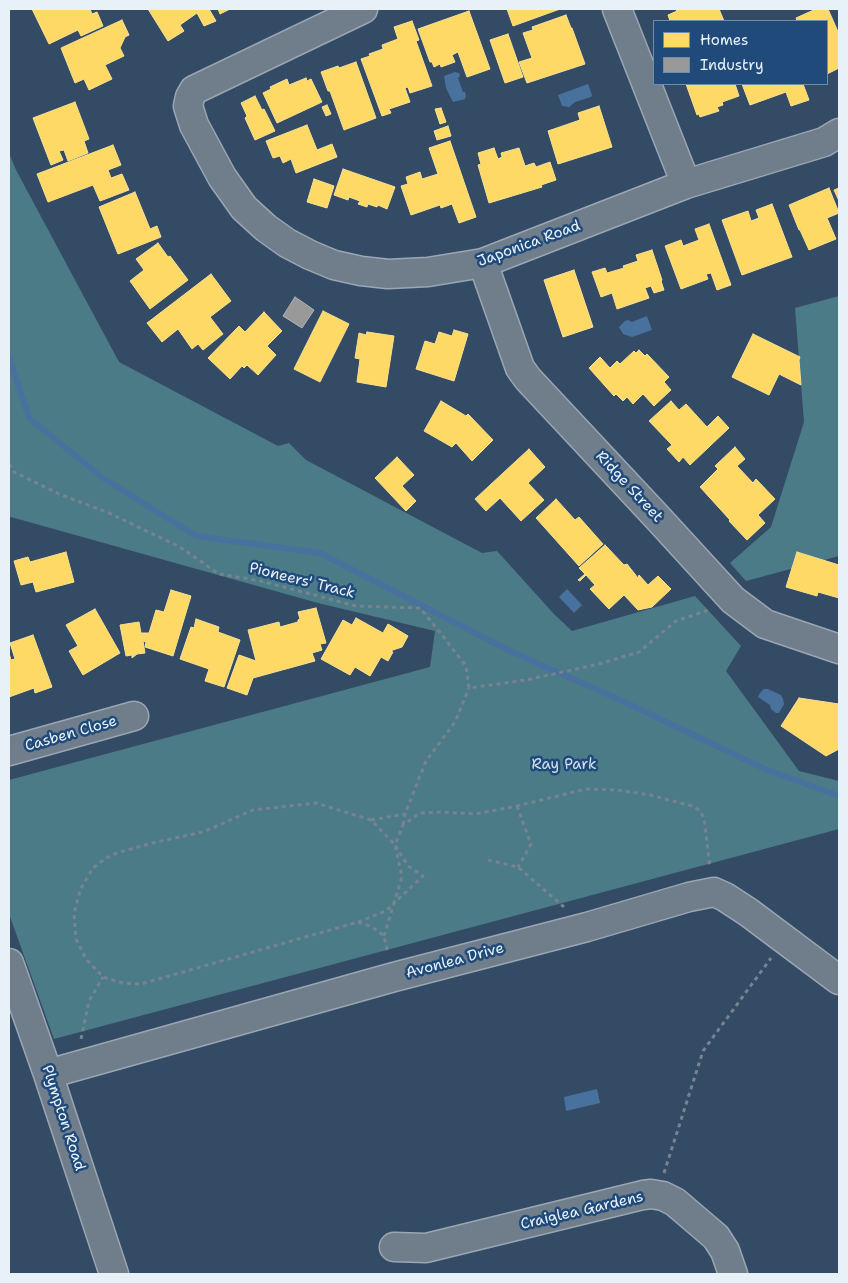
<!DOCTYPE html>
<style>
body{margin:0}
#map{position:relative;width:848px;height:1283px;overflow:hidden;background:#344b65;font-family:"Shantell Sans",sans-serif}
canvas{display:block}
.frame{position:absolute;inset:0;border:10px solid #e8f1f8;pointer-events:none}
.legend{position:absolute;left:653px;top:20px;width:175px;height:65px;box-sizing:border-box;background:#1f4a7a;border:1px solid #6f8dac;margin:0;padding:6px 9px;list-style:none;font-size:15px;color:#e8f1f8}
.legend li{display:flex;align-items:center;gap:10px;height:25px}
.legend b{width:25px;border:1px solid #6f8dac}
</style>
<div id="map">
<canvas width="848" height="1283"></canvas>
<div class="frame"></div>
<ul class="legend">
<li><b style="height:14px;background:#ffd966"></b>Homes</li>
<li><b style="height:14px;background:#999"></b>Industry</li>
</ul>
</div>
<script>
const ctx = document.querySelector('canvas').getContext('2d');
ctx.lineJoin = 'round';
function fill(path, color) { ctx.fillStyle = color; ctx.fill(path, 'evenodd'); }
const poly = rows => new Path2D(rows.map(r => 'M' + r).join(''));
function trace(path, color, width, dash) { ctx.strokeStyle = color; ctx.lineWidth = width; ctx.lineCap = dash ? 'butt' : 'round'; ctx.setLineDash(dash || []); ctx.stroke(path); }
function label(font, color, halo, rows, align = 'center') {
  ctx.font = font + ' "Shantell Sans",sans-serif'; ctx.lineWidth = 5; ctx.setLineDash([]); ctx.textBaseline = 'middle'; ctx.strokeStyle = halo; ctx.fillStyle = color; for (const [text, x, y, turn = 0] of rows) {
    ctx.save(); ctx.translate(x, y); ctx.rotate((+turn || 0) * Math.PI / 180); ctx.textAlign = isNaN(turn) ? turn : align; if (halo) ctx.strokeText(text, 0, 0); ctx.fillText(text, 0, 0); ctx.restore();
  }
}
fill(poly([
 [9,153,16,170,119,362,278,446,289,443,306,460,482,553,497,551,554,614,572,631,695,596,741,646,726,671,799,771,839,781,839,829,54,1039,9,914,9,780,430,667,435,631,318,603,11,517,9,518],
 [839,296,839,556,746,581,730,563,771,527,804,422,795,308]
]), '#4c7b88');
fill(poly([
 [455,72,459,73,460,76,458,78,463,92,465,92,466,96,465,99,453,102,446,88,444,76],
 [588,84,592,95,591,97,575,102,569,107,562,106,558,95],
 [647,316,652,330,632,337,623,334,619,327,625,321,628,320,632,322],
 [567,589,582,605,574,613,559,597],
 [764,689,768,689,781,695,783,699,784,704,779,713,776,713,771,709,770,705,758,697,760,693],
 [597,1089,600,1103,566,1111,564,1097]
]), '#48719e');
const homes = poly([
 [32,9,90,9,92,14,97,12,103,26,81,36,78,30,49,44,32,9],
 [148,9,209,9,216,21,204,26,197,13,180,25,184,31,168,41,148,9],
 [218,9,230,9,220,14,218,9],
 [507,9,560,9,513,26,507,9],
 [675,9,719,9,724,21,670,21,668,15,677,11,675,9],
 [816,9,828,9,839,34,839,68,827,74,827,21,797,21,796,18,816,9],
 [469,11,490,69,467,77,458,52,452,55,455,62,441,67,440,64,434,67,432,62,430,62,418,29,469,11],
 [566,15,571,28,572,28,585,64,527,83,519,62,532,58,523,33,533,30,532,27,566,15],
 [122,20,129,35,125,37,120,48,124,56,105,65,112,79,89,90,84,79,75,83,61,48,122,20],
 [412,21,419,40,416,41,432,86,410,93,408,87,405,88,410,102,389,109,391,113,382,116,361,59,370,56,369,54,383,49,382,45,398,39,394,27,412,21],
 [508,34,523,77,505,83,490,40,508,34],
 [356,62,376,118,344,130,330,91,328,91,321,72,338,66,339,68,356,62],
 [306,78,307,81,311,79,322,102,277,123,263,93,271,89,270,87,287,79,289,85,306,78],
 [686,84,735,84,739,96,722,102,723,105,717,107,719,111,700,117,699,114,697,115,686,84],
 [742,84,803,84,809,100,791,106,786,92,750,105,742,84],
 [255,96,262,110,264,109,275,131,255,140,245,118,247,116,241,103,255,96],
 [75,102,89,139,84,141,88,153,68,161,64,150,59,151,63,160,51,165,33,118,75,102],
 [327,105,331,114,326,116,322,107,327,105],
 [599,106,612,147,558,164,548,131,580,120,578,113,599,106],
 [441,108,446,122,440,124,435,109,441,108],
 [307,125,317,150,332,144,337,157,296,173,291,159,283,163,280,156,273,158,266,141,307,125],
 [448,126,451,136,437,140,434,131,448,126],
 [450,141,476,217,459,223,452,204,441,208,440,205,411,215,401,186,408,184,406,177,420,172,422,179,438,174,429,148,450,141],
 [113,145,121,165,108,170,111,178,122,174,129,190,100,201,93,185,48,202,37,174,113,145],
 [494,148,498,159,502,157,501,153,519,148,525,166,534,163,536,167,550,162,556,180,541,185,542,187,489,203,478,165,481,164,478,153,494,148],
 [343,169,395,187,387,209,378,205,377,207,368,204,367,207,358,204,360,201,349,197,348,200,334,195,343,169],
 [314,179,334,186,327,208,307,202,314,179],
 [829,188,839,213,827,218,836,239,809,250,800,230,799,230,789,205,829,188],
 [839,188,839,201,834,190,839,188],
 [135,192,150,229,157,226,161,237,118,254,99,207,135,192],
 [772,204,792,257,742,275,722,220,748,211,751,221,759,218,756,210,772,204],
 [709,224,731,285,717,290,711,273,706,274,708,279,681,289,665,246,681,240,683,246,699,240,695,229,709,224],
 [158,243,168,257,170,256,188,280,150,309,130,281,144,270,136,259,158,243],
 [652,250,662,280,661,281,664,290,654,293,651,286,645,288,649,298,617,309,612,293,601,297,592,272,605,268,607,273,624,268,623,266,638,261,636,255,652,250],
 [574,270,593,327,563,337,544,280,574,270],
 [211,274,231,301,210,317,223,334,203,350,198,344,192,349,178,329,162,342,147,323,211,274],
 [323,311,349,324,320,382,294,369,323,311],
 [264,312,282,331,267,346,276,355,258,375,247,365,244,368,242,366,230,379,208,358,239,326,245,332,264,312],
 [454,330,468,334,454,381,416,369,425,341,435,344,439,332,452,336,454,330],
 [367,332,394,336,386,387,357,382,360,359,355,358,359,333,366,335,367,332],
 [753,334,800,357,799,360,801,385,779,374,769,395,732,377,753,334],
 [639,350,645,356,647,354,669,377,664,382,671,390,654,406,643,394,633,404,627,397,623,401,616,394,614,396,589,368,600,357,610,368,617,361,620,364,634,351,636,353,639,350],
 [441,401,466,416,468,414,493,440,472,461,456,443,452,447,424,431,441,401],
 [671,401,679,410,686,404,707,427,718,416,729,428,690,465,683,457,679,462,667,449,672,445,649,421,671,401],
 [735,447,745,459,737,466,753,483,756,479,775,499,758,515,765,523,747,540,729,521,730,520,700,487,718,469,715,466,735,447],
 [529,449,545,467,528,483,544,500,521,521,500,498,486,511,475,499,529,449],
 [397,457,414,475,402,486,416,501,406,511,375,478,397,457],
 [556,499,575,520,579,517,603,544,579,566,536,518,556,499],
 [605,545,624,565,627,564,638,578,639,575,648,585,658,576,671,589,652,607,638,610,624,595,609,609,590,589,595,585,586,575,580,581,578,580,585,574,579,568,605,545],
 [66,552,74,582,36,592,33,582,21,585,14,561,28,557,30,562,66,552],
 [797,552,839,565,839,598,818,592,817,596,786,587,797,552],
 [171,590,191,596,173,656,145,647,146,642,143,641,145,653,137,654,132,658,132,655,126,656,120,625,139,622,141,633,149,633,156,610,164,612,171,590],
 [316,608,326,643,320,644,322,650,312,653,315,661,253,678,247,695,227,688,239,655,256,661,248,630,279,622,280,627,298,622,298,620,300,619,298,612,316,608],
 [95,609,120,653,83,675,69,651,78,646,66,625,95,609],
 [356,618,383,633,388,624,408,636,402,647,390,651,393,652,388,661,381,657,370,676,355,667,350,675,321,659,343,620,352,625,356,618],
 [196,619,219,627,218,632,240,640,224,687,205,681,209,669,180,659,191,627,194,628,196,619],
 [33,635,52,687,35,693,34,688,9,697,9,653,11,660,15,659,10,643,33,635],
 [799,698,839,704,839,749,826,756,781,726,799,698]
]);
fill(homes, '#ffd966');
trace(homes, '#f8e092', 1);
const industry = poly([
 [295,297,314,310,302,328,283,316,295,297]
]);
fill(industry, '#999');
trace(industry, '#b1b3b6', 1);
trace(poly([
 [9,357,29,418,103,478,196,536,320,553,510,651,616,698,765,769,839,796]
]), '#48719e', 6);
const minor = poly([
 [363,9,194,90,190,97,188,106,194,125,222,177,244,208,266,228,287,243,310,255,334,265,361,271,388,274,428,272,483,263,686,184,824,142,839,133],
 [617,9,686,184],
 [483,263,520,368,528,379,657,517,733,600,765,624,839,649],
 [9,751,134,716],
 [9,963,48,1074,114,1274],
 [48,1074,394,977,587,927,689,897,714,892,725,897,748,912,839,980],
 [394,1247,426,1248,643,1195,651,1194,663,1196,675,1202,716,1237,725,1251,733,1274]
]);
trace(minor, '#9aa6b3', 31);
trace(poly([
 [9,464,14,472,59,494,109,513,180,547,219,574,261,581,356,606,420,608,442,635,466,666,469,688,526,680,599,664,639,652,676,621,709,610],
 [517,806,531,844,518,867],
 [371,820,405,814],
 [403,825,405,814,426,761,455,722,469,688],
 [488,860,518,867,564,907],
 [358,922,386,911,394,903,402,877,395,845,371,820,316,803,253,810,203,832,152,843,117,853,106,858,93,868,80,890,74,914,76,939,86,959,103,977,123,983,141,984,358,922,372,927,384,936,388,954],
 [384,936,394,903,423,876,408,866,395,845,403,825,420,813,441,812,476,814,517,806,586,789,617,790,650,795,692,806,699,810,704,818,710,868],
 [81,1039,89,1001,103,977],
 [664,1173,703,1051,771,958]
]), '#778390', 3, [4, 4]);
trace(minor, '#707e8c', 28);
label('15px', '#e8f1f8', '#1f4a7a', [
 ["Japonica Road",529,244,-20],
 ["Ridge Street",629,487,47],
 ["Pioneers' Track",302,581,14],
 ["Casben Close",71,734,-16],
 ["Avonlea Drive",455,961,-15],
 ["Plympton Road",63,1118,72],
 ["Craiglea Gardens",582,1211,-13]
]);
label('15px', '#d1e0e8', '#1f4a7a', [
 ["Ray Park",564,765]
]);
</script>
